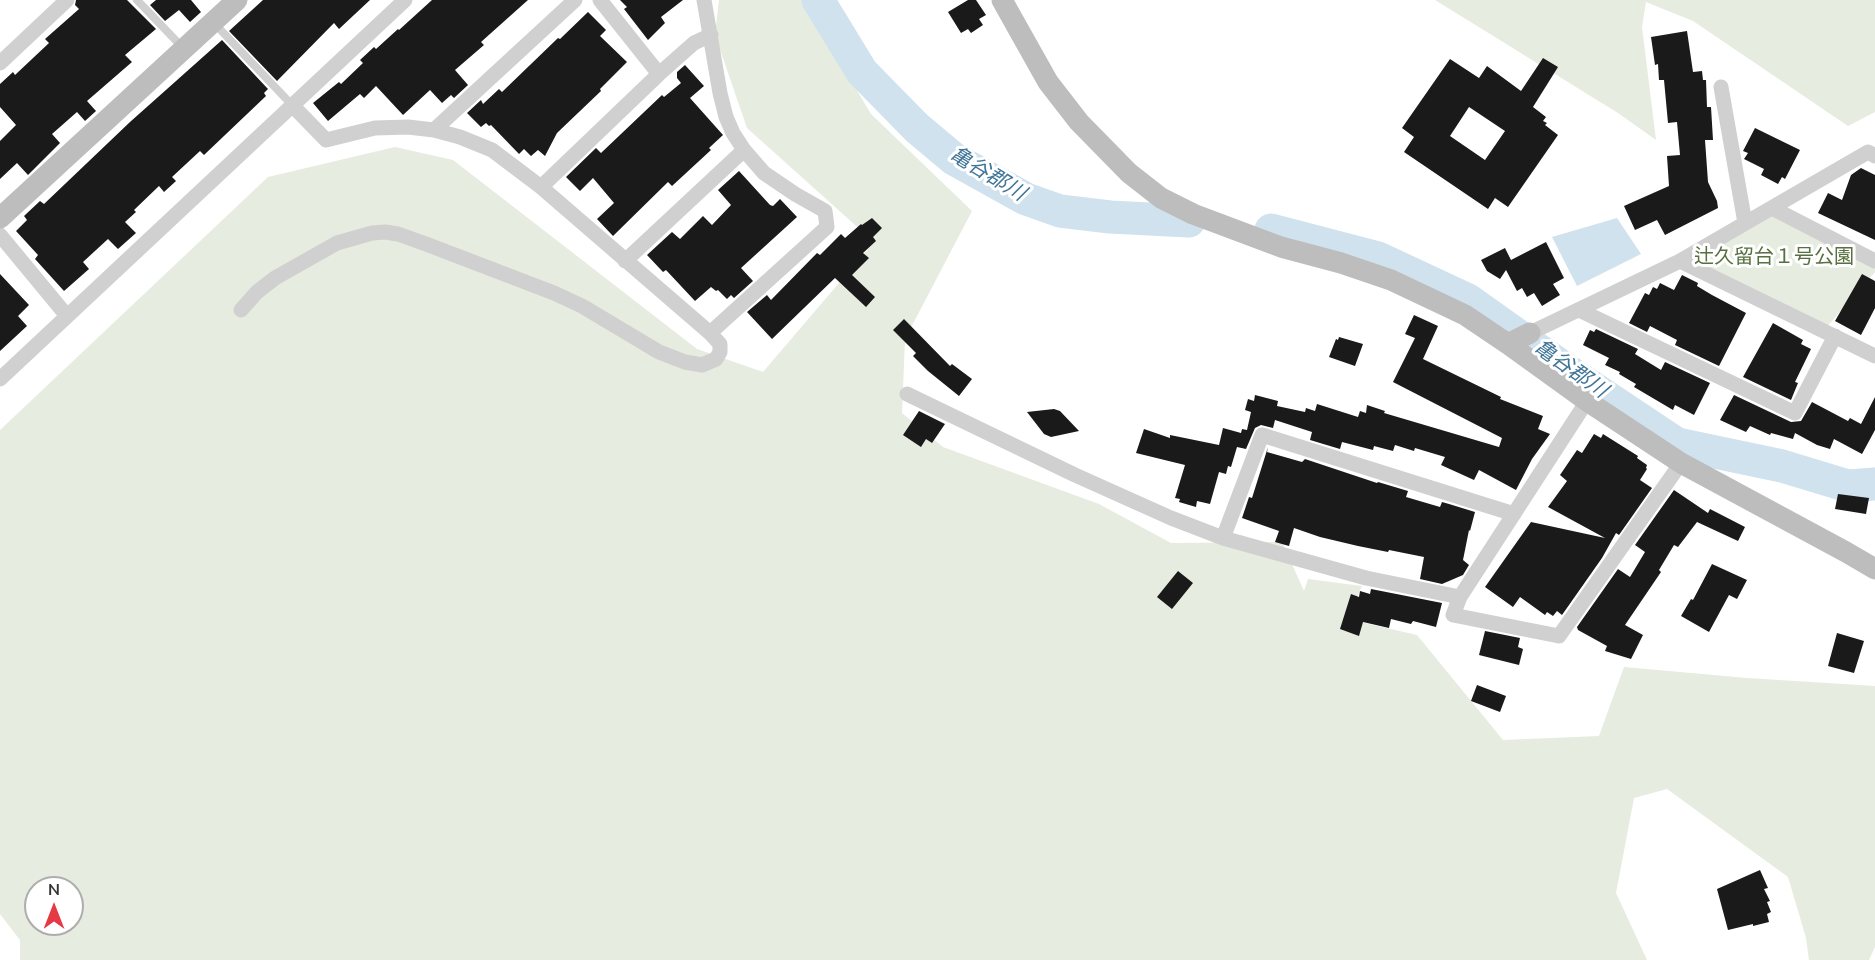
<!DOCTYPE html>
<meta charset="utf-8">
<style>
body{margin:0}
#map{position:relative;width:1875px;height:960px;overflow:hidden;background:#fff;font-family:"Nunito Sans",sans-serif}
canvas{display:block}
.north{position:absolute;left:24px;top:876px;width:60px;height:60px;box-sizing:border-box;background:#fff;border:2px solid #adadad;border-radius:50%;rotate:0deg;font-size:16px;font-weight:700;line-height:24px;text-align:center;color:#333}
.north::after{content:'';display:block;margin:auto;width:21px;height:27px;background:#e63946;clip-path:polygon(50% 0,100% 100%,50% 72%,0 100%)}
</style>
<div id="map">
<canvas width="1875" height="960"></canvas>
<div class="north">N</div>
</div>
<script>
const ctx = document.querySelector('canvas').getContext('2d');
ctx.lineJoin = 'round';
function fill(path, color) { ctx.fillStyle = color; ctx.fill(path, 'evenodd'); }
const poly = rows => new Path2D(rows.map(r => 'M' + r).join(''));
function trace(path, color, width, dash) { ctx.strokeStyle = color; ctx.lineWidth = width; ctx.lineCap = dash ? 'butt' : 'round'; ctx.setLineDash(dash || []); ctx.stroke(path); }
function label(font, color, halo, rows, align = 'center') {
  ctx.font = font + ' "Nunito Sans","Noto Sans JP",sans-serif'; ctx.lineWidth = 6; ctx.setLineDash([]); ctx.textBaseline = 'middle'; ctx.strokeStyle = halo; ctx.fillStyle = color; for (const [text, x, y, turn = 0] of rows) {
    ctx.save(); ctx.translate(x, y); ctx.rotate((+turn || 0) * Math.PI / 180); ctx.textAlign = isNaN(turn) ? turn : align; if (halo) ctx.strokeText(text, 0, 0); ctx.fillText(text, 0, 0); ctx.restore();
  }
}
fill(poly([
 [719,0,803,0,871,114,972,211,905,339,902,413,943,447,1099,504,1171,543,1282,542,1304,591,1308,579,1362,586,1347,619,1417,635,1503,740,1599,736,1624,667,1747,678,1875,686,1875,947,1869,960,1809,960,1806,938,1788,877,1667,789,1634,798,1616,893,1647,960,20,960,20,940,0,914,0,430,268,177,395,147,453,160,697,349,763,372,874,242,747,128,715,35],
 [36,888,72,888,72,924,36,924],
 [1435,0,1875,0,1875,112,1848,126,1693,21,1646,2,1642,27,1656,140,1618,113],
 [1772,208,1875,261,1875,272,1824,330,1680,261]
]), '#e6ecdf');
fill(poly([
 [1617,218,1641,254,1577,286,1552,237]
]), '#cfe2ee');
trace(poly([
 [818,0,862,72,917,128,954,159,1026,199,1060,211,1110,217,1189,221],
 [1271,230,1378,258,1468,300,1575,376,1677,444,1782,466,1848,486,1875,484]
]), '#cfe2ee', 33);
fill(poly([
 [76,0,127,0,156,29,125,55,132,62,87,101,96,111,85,121,77,112,52,134,60,143,28,175,17,163,0,179,0,141,16,125,0,107,0,84,13,72,15,75,49,43,45,39,79,9,75,5],
 [156,0,191,0,201,12,190,22,179,10,165,21,150,5],
 [263,0,370,0,339,29,334,23,277,81,229,31],
 [432,0,528,0,481,42,484,45,455,70,468,85,454,98,451,95,442,103,430,90,403,115,376,86,364,98,360,94,328,121,313,103,339,82,341,84,363,63,360,60,374,47,376,49,398,29,399,30],
 [620,0,683,0,661,17,665,23,648,40,624,9,627,7],
 [968,0,976,0,986,15,979,19,983,25,971,33,968,29,961,33,948,12],
 [588,12,606,30,600,36,627,62,600,89,601,91,557,133,545,156,538,150,531,156,524,149,519,154,491,125,489,126,486,123,481,127,467,113,481,100,483,104,499,89,502,92,558,38,560,39],
 [1687,31,1693,72,1702,71,1703,80,1706,80,1707,107,1711,107,1713,140,1705,140,1708,182,1717,201,1718,208,1665,235,1657,220,1635,230,1624,206,1669,186,1667,156,1680,155,1677,122,1668,123,1664,80,1659,80,1658,64,1655,65,1651,37],
 [222,40,268,89,264,93,266,96,204,155,200,151,172,177,176,181,164,192,159,186,134,210,136,212,125,222,136,233,118,249,108,239,83,262,89,269,64,291,35,259,38,255,16,231,27,220,24,216,40,201,44,204,130,122],
 [1543,58,1558,67,1533,107,1546,117,1543,121,1547,123,1545,125,1558,135,1508,207,1495,198,1488,209,1404,152,1414,137,1402,128,1450,59,1479,78,1487,66,1521,91],
 [1469,107,1505,131,1485,160,1450,136],
 [685,65,704,86,690,98,723,135,709,148,711,150,672,186,668,182,613,236,597,219,614,203,593,178,580,191,566,177,596,148,601,153,662,95,664,97,681,83,677,78,677,72],
 [1755,128,1800,150,1785,179,1782,177,1778,184,1761,175,1764,169,1744,159,1748,153,1743,151],
 [1861,168,1875,175,1875,240,1818,213,1828,193,1842,200,1851,175],
 [739,171,770,205,773,206,780,199,797,217,741,268,753,281,734,298,731,295,727,299,718,290,716,291,711,287,695,301,666,270,663,272,647,255,672,232,680,239,703,216,712,225,731,205,718,190],
 [872,218,882,228,873,237,876,241,863,253,869,258,852,275,875,297,866,307,835,278,772,339,747,312,767,295,771,300,817,253,820,255,841,234,845,238,861,224,862,225],
 [1546,242,1564,278,1553,284,1560,295,1542,306,1534,293,1527,297,1522,288,1517,291,1506,270,1500,279,1487,271,1481,260,1505,248,1511,260],
 [0,274,29,305,18,316,27,326,0,351],
 [1862,274,1875,281,1875,308,1861,335,1835,321],
 [1682,275,1698,283,1697,286,1712,295,1746,313,1719,366,1675,345,1677,340,1650,326,1647,332,1629,323,1645,293,1649,295,1653,287,1657,289,1660,283,1674,290],
 [1414,315,1438,326,1423,359,1501,397,1500,399,1543,416,1538,429,1550,434,1532,459,1516,490,1479,470,1474,480,1441,465,1445,457,1415,448,1414,451,1395,445,1393,451,1374,446,1373,450,1342,442,1340,449,1310,440,1312,432,1275,420,1273,428,1261,425,1255,428,1246,449,1237,447,1231,467,1228,466,1226,474,1219,472,1210,504,1197,501,1196,507,1179,502,1180,499,1175,498,1185,465,1136,453,1144,429,1170,438,1170,435,1219,445,1223,428,1241,433,1242,429,1247,430,1251,412,1245,410,1248,399,1254,401,1255,395,1278,401,1277,406,1305,412,1306,408,1315,411,1317,404,1358,417,1360,411,1366,413,1367,405,1385,411,1384,413,1499,447,1502,438,1393,382,1415,338,1405,334],
 [904,319,950,366,952,364,972,379,959,396,928,371,913,356,916,353,893,330],
 [1773,323,1803,340,1801,344,1811,349,1795,382,1798,383,1791,400,1743,377],
 [1596,329,1638,349,1635,354,1661,370,1665,362,1710,383,1694,415,1675,405,1673,410,1634,387,1636,384,1619,374,1620,372,1605,365,1609,358,1583,345,1590,330,1594,332],
 [1339,337,1363,344,1355,366,1329,357,1336,339,1338,340],
 [1734,395,1791,422,1801,421,1812,402,1848,421,1850,418,1861,424,1875,397,1875,430,1862,454,1834,439,1830,449,1817,445,1795,433,1793,439,1771,433,1770,435,1750,426,1746,432,1720,420],
 [1054,409,1060,411,1079,431,1051,437,1044,434,1027,412],
 [919,411,945,424,932,443,926,439,921,447,903,435],
 [1594,434,1601,438,1603,434,1638,456,1637,458,1647,465,1646,468,1647,469,1640,480,1652,488,1619,535,1616,533,1602,558,1562,615,1557,611,1553,616,1547,612,1545,615,1520,597,1513,607,1485,587,1531,522,1605,538,1548,507,1567,481,1560,475,1577,450,1582,453],
 [1268,447,1267,452,1302,462,1305,459,1377,483,1378,482,1408,491,1406,497,1440,507,1442,502,1449,504,1475,512,1470,531,1469,530,1463,560,1469,565,1463,575,1442,584,1420,579,1424,557,1389,550,1388,552,1358,546,1320,537,1294,528,1289,546,1275,542,1279,531,1242,518,1249,497,1252,498],
 [1674,490,1708,513,1710,509,1745,527,1738,541,1697,522,1678,547,1674,545,1659,570,1661,572,1625,625,1643,635,1631,659,1605,651,1607,646,1578,630,1577,627,1618,569,1630,577,1645,552,1635,545],
 [1838,494,1869,498,1866,514,1835,509],
 [1712,564,1747,580,1737,599,1729,595,1709,632,1681,616,1691,599,1693,600],
 [1178,571,1193,583,1172,609,1157,597],
 [1371,589,1442,603,1436,627,1413,621,1411,624,1391,619,1389,628,1363,622,1359,636,1340,629,1351,594,1359,597,1360,591,1370,594],
 [1485,631,1520,638,1518,647,1523,649,1519,665,1479,655],
 [1837,633,1864,641,1854,673,1828,666],
 [1477,685,1506,696,1500,712,1471,701],
 [1760,870,1768,888,1764,889,1770,901,1767,902,1771,912,1767,914,1769,922,1753,926,1753,924,1728,930,1717,889]
]), '#1a1a1a');
trace(poly([
 [137,0,184,49],
 [214,23,292,105]
]), '#d0d0d0', 8);
trace(poly([
 [0,63,67,0],
 [659,74,694,43,711,35],
 [1721,87,1745,223],
 [292,105,326,140,375,128,408,127,434,130,460,137,492,150,541,187,710,333,827,227,825,211,795,194,764,173,744,150,733,133,726,117,720,93,704,0],
 [434,130,575,0],
 [541,187,659,74,600,0],
 [1772,208,1875,261],
 [0,235,67,316],
 [625,261,744,150],
 [1680,261,1875,356],
 [241,310,257,292,275,278,337,243,372,233,385,232,398,234,426,244,554,293,582,306,659,352,685,362,702,365,716,359,720,352,720,344,710,333],
 [1579,310,1795,413,1835,336],
 [1530,333,1680,261,1868,152,1875,156],
 [0,379,405,0],
 [907,394,1075,475,1171,518,1223,538,1366,578,1460,597,1587,401],
 [1223,538,1262,435,1514,514],
 [1460,597,1453,615,1559,636,1681,463]
]), '#d0d0d0', 15);
trace(poly([
 [1002,0,1048,82,1079,122,1129,173,1161,198,1193,214,1281,247,1341,263,1391,280,1465,315,1508,344,1587,401,1681,463,1846,552,1875,569],
 [0,218,237,0],
 [1508,344,1530,333]
]), '#bdbdbd', 21);
label('20px', '#56703f', '#fff', [
 ["辻久留台１号公園",1774,258]
]);
label('italic 21px', '#3f7597', '#fff', [
 ["亀谷郡川",987,175,31],
 ["亀谷郡川",1570,370,35]
]);
</script>
